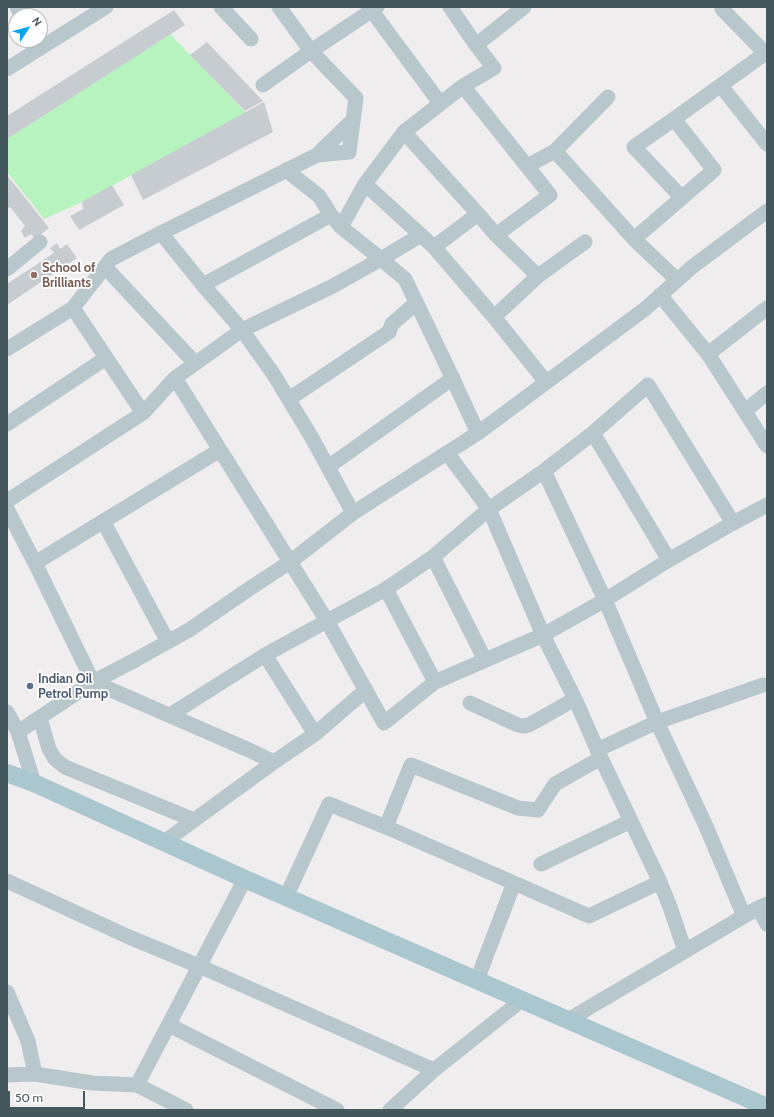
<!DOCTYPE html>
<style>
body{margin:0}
#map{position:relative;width:774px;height:1117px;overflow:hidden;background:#f0edee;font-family:Cabin,sans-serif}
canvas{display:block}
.frame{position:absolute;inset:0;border:8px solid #44575c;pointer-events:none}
.north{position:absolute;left:8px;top:8px;width:40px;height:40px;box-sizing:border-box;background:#fff;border:1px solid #b4bcbe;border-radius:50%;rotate:54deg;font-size:11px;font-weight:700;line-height:16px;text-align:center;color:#44575c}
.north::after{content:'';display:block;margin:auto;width:14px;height:18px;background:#09a6ee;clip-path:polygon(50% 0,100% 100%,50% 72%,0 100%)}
.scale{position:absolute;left:8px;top:1091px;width:77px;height:18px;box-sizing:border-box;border:2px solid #44575c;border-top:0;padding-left:5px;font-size:12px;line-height:14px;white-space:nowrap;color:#44575c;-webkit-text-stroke:3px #fff;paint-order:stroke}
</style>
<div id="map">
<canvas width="774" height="1117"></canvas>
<div class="frame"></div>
<div class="north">N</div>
<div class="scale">50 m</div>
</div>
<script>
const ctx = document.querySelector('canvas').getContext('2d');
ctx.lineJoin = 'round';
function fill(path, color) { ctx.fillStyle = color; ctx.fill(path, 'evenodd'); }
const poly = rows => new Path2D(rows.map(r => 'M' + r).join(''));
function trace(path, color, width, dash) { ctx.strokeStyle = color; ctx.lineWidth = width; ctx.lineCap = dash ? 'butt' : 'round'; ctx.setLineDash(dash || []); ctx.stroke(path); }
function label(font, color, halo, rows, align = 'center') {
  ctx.font = font + ' Cabin,sans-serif'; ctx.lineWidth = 3.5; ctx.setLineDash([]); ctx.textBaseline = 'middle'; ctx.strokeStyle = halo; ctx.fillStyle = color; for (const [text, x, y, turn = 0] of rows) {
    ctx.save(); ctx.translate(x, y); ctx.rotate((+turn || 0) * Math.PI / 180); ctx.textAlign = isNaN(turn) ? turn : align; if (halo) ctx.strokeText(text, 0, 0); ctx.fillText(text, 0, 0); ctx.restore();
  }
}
fill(poly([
 [170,34,246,113,82,202,44,219,7,172,7,139]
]), '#b7f3bf');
fill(poly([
 [174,10,185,25,7,139,7,116],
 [207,42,263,101,245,111,190,55],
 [264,102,273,132,143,200,131,175],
 [7,175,49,228,35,239,31,234,25,238,21,231,25,226,10,207,7,209],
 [112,185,124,205,79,230,70,216,83,209,82,202],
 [57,243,60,249,67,244,77,258,7,305,7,284,54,253,50,248]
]), '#c7ccd1');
trace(poly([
 [17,7,22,16],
 [221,7,251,39],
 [450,7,476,45],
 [724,7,722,9,767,55],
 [372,11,440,103],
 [7,69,106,7],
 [263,85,311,51,377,7],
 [463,86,494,68,476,45,524,7],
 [721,86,767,144],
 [674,119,767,52],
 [404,132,463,86,550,195,496,235],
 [555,151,608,97],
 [317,155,353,120],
 [527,166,555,151,634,239,714,170,674,119,634,147,682,198],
 [286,170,319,196,331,215],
 [161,233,317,155,349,152,356,98,311,51,279,7],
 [634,239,677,280],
 [434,247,478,214],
 [105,267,195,363],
 [7,269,40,242],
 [538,276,585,242],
 [203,285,331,215,341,227],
 [660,295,708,354,767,446],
 [73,308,111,259,161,233,203,285,242,330,333,286,381,259,421,235],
 [494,317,546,382],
 [7,349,73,308,143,413,175,378,242,330,274,375,312,438,353,513,290,562,249,589,189,630,137,659,93,682,18,732],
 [708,354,767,308],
 [289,399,389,332,392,324,416,303],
 [745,411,767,393],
 [7,424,106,358],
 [478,433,645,309,692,267,767,211],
 [447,453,489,509,543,635,575,699,601,758,660,882,670,907,685,951],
 [328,467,453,378],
 [7,501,143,413],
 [7,509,35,563,93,682,249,750,274,762,315,734,265,655,327,621,175,378],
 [353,513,478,433,443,358,405,279,381,259,341,227,365,184,434,247,494,317,538,276,496,235,478,214,404,132,365,184],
 [103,521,168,642],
 [733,523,767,505],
 [433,557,485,660],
 [669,560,733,523,648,385,593,433,544,471,605,600,657,722,705,824,744,916],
 [35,563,220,450],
 [386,589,327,621,384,723,435,682,543,635,605,600,669,560,593,433],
 [435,682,386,589,433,557,489,509,544,471],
 [470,703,518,725,523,726,529,725,575,699],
 [7,712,18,732,34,783],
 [170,715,265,655],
 [40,718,49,749,55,759,65,767,194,820],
 [315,734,366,690],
 [597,750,657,722,763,685],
 [386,827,411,765,518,808,538,810,555,784,601,758],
 [164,842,274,762],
 [541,864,631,821],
 [7,881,129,937,199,966,434,1070],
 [514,883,589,916,660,882],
 [286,897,329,804,386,827,514,883,477,980],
 [758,908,767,924],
 [7,992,28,1041,35,1074],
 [568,1020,758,908,767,904],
 [169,1025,337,1110],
 [7,1075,35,1074,92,1083,137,1085,186,1110],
 [137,1085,245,879],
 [390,1110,434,1070,522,1000]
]), '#b7c7cc', 15);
trace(poly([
 [7,773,34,783,245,879,767,1107]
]), '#aac6cf', 18);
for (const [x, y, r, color] of [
 [34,275,4,"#8d6e63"],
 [30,686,4,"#5c6f8a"]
]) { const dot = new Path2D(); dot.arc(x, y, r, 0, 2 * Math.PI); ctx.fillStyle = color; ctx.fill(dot); trace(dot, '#fff', 1.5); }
label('bold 13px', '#785e54', '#fff', [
 ["School of",42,268],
 ["Brilliants",42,283]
], 'left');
label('bold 13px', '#4e5e75', '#fff', [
 ["Indian Oil",38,679],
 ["Petrol Pump",38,694]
], 'left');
</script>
